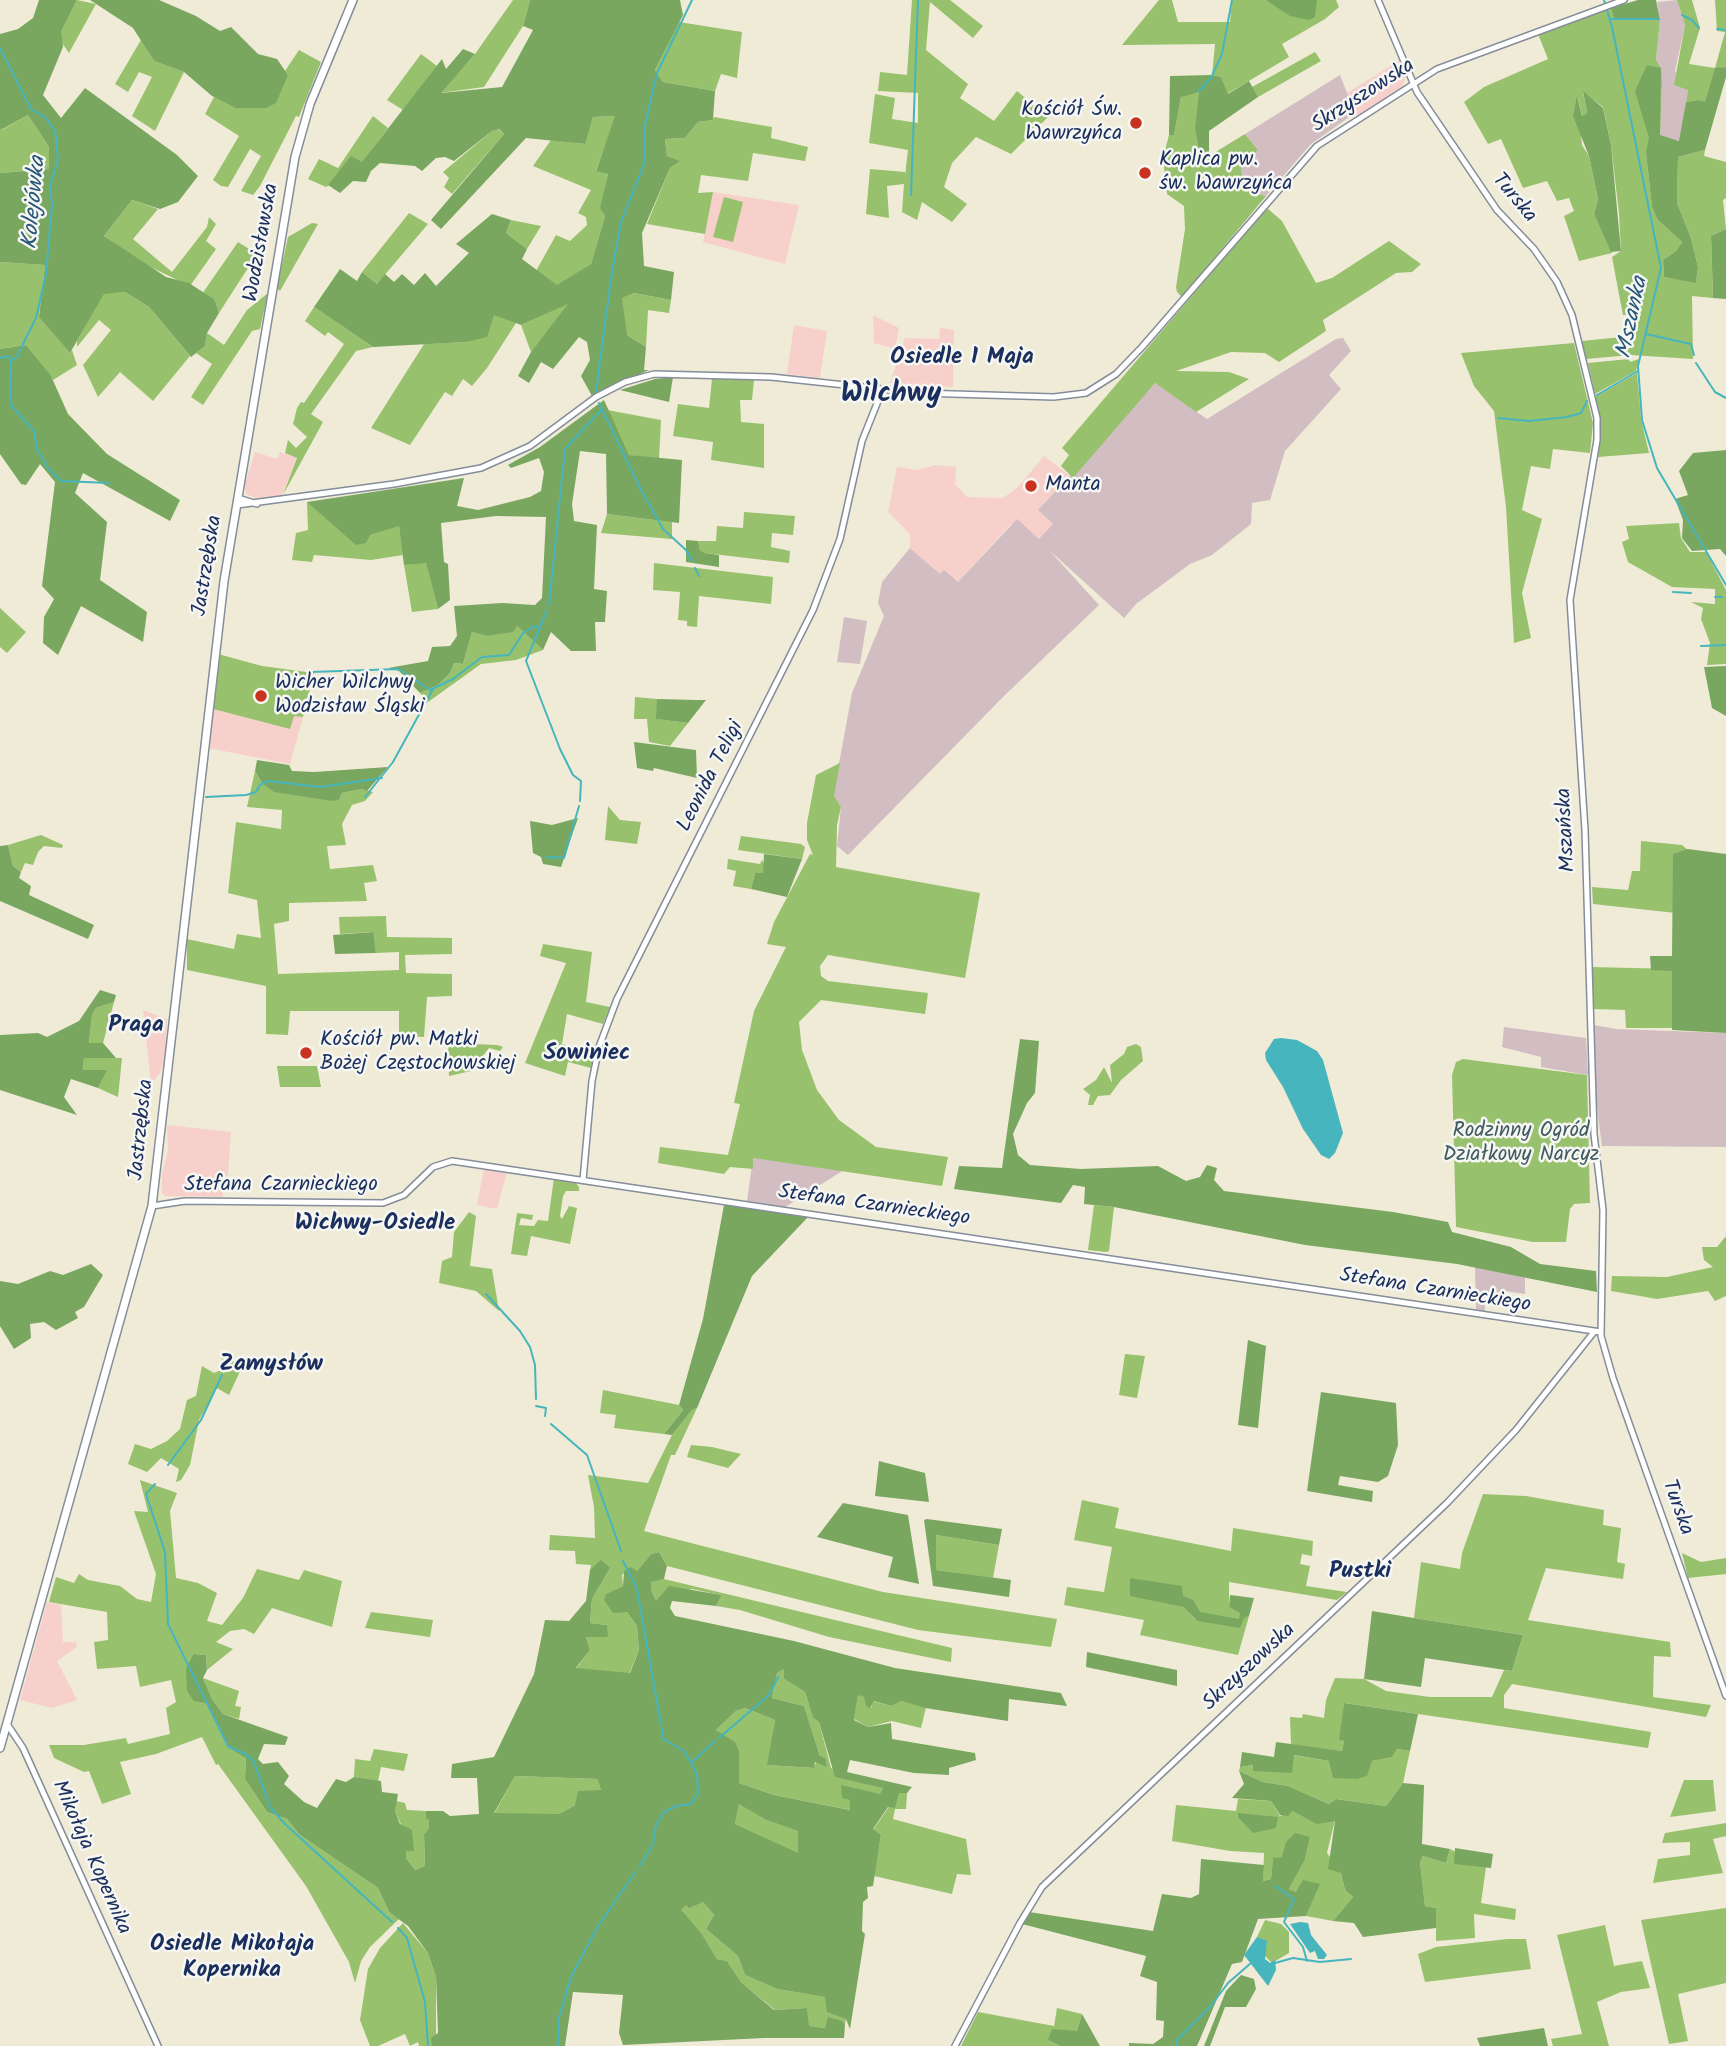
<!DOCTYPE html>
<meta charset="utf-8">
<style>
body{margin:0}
canvas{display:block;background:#efebd7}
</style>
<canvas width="1726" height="2046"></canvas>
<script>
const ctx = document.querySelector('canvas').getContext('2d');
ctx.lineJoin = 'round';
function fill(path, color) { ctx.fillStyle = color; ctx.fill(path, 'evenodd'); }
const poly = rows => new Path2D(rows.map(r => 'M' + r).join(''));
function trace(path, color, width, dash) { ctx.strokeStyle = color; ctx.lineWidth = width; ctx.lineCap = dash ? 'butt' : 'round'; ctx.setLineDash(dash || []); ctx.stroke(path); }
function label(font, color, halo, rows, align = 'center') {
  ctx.font = font + ' Kalam,sans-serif'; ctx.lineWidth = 5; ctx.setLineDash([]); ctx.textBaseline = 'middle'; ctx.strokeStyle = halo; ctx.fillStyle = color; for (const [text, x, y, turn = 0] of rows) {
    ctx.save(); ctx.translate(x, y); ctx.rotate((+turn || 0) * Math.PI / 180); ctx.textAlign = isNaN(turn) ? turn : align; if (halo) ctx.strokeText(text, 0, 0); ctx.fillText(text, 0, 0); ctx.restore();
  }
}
fill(poly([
 [1400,60,1405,77,1403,86,1357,116,1347,93],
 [713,192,799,205,785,264,703,242],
 [873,315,899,328,895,349,874,343],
 [794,325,827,331,820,378,787,374],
 [940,328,954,330,953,387,890,383,905,338,939,339],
 [255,452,277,459,280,452,297,458,282,496,258,499,246,494,245,485],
 [1044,456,1069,475,1039,509,1053,524,1039,540,1028,531,1010,525,958,582,940,574,910,548,910,534,888,512,897,467,918,470,935,465,956,467,955,484,967,497,1003,498,1018,487],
 [213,709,290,729,294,715,303,717,290,764,208,748],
 [143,1010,167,1019,165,1057,160,1073,151,1085],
 [167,1125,231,1132,227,1186,223,1186,223,1197,165,1196,162,1193,162,1174,168,1150],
 [484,1168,507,1172,497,1209,477,1205],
 [47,1602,61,1605,63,1642,76,1642,77,1647,57,1661,77,1700,52,1708,20,1700]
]), '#f7d0cb');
fill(poly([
 [1677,0,1685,25,1675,71,1688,90,1680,141,1660,136,1662,83,1656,60,1660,20,1657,2],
 [1340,75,1355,113,1311,144,1266,196,1258,194,1242,176,1241,166,1258,150,1245,134],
 [1343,338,1351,351,1329,375,1341,389,1285,451,1270,500,1252,503,1251,524,1212,555,1190,564,1136,604,1124,618,1049,550,1099,605,1003,697,848,855,837,846,841,807,833,796,852,693,884,616,878,603,882,582,910,548,940,574,944,570,958,582,1017,519,1039,539,1053,524,1038,510,1155,383,1207,419,1336,339],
 [844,617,867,621,860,664,837,662],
 [1594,1025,1616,1029,1726,1033,1726,1147,1602,1146,1596,1101],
 [1504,1027,1586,1038,1588,1075,1541,1067,1541,1057,1502,1047],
 [753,1158,844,1170,785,1207,747,1201],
 [1475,1267,1525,1276,1525,1294,1505,1291,1503,1297,1485,1295,1485,1311,1476,1310]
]), '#d2bec2');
fill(poly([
 [77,0,96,4,69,53,60,40,61,32],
 [513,0,530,0,523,26,484,87,440,93,475,54],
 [912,0,950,0,983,26,973,38,930,2,926,50,968,84,960,98,994,121,1017,91,1048,117,1011,154,976,137,952,163,944,187,967,204,952,222,922,202,917,220,902,212,904,184,887,186,889,218,866,214,870,169,905,172,905,176,908,150,869,143,875,94,895,98,892,119,918,123,918,93,878,91,880,72,907,75],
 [1159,0,1172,0,1178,22,1230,22,1232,0,1336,0,1339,7,1325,19,1282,44,1289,57,1227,94,1221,77,1212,75,1215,44,1122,45],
 [1677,0,1692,0,1700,28,1689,64,1715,68,1725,32,1717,31,1715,0,1726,0,1726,67,1715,69,1705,103,1698,100,1686,102,1688,90,1674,85,1685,25],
 [1611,8,1614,19,1660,20,1656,60,1661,68,1662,83,1660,136,1646,153,1652,207,1657,219,1682,242,1676,251,1663,260,1664,277,1696,282,1698,267,1691,238,1677,203,1678,157,1705,150,1704,156,1726,162,1726,198,1723,200,1726,229,1711,236,1713,298,1692,296,1693,359,1631,355,1586,359,1582,341,1632,336,1641,314,1623,315,1618,289,1612,257,1621,251,1619,213,1611,145,1603,107,1583,92,1587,113,1582,116,1578,98,1582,145,1589,156,1598,199,1594,214,1612,253,1579,261,1564,216,1574,211,1569,198,1557,201,1547,181,1523,188,1501,139,1488,144,1464,102,1484,87,1548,59,1538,34],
 [679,22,742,32,737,78,721,74,715,91,663,82,655,70],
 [141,40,154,61,184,72,155,131,132,116,152,77,139,72,128,92,115,84],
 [299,50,321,62,299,117,296,116,260,186,253,195,241,191,261,156,250,149,228,187,221,186,213,180,239,136,205,114,214,97,235,108,266,108,288,75,285,71],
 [1315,52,1321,61,1258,97,1252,87],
 [421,54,437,66,403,110,387,100],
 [1193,91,1199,92,1200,97,1201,157,1209,156,1245,134,1258,150,1241,165,1242,176,1258,194,1266,196,1182,297,1177,292,1176,287,1185,229,1184,206,1167,194,1163,158,1169,135,1174,135,1181,97],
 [28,115,49,147,49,169,0,173,0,128,2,130],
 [373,116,388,128,362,163,326,187,308,179,319,159,338,168],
 [616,116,596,170,608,173,601,208,605,216,591,264,558,286,536,271,556,235,570,241,587,225,586,217,578,213,591,190,533,166,551,140,584,144,593,117],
 [714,117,772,127,771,138,808,147,805,161,753,153,748,181,701,175,698,193,713,192,705,234,647,224,670,168,679,161,667,156,665,139,685,138,698,122,713,120],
 [498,129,504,134,452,194,444,187,449,178,443,172,492,131],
 [724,197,743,202,733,242,713,237],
 [132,200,158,209,133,239,172,272,207,227,209,217,216,224,206,241,216,249,190,286,142,263,104,236],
 [1267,208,1282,221,1316,283,1332,278,1389,241,1421,264,1412,272,1396,273,1323,320,1326,331,1279,362,1265,353,1231,352,1176,371,1229,372,1249,379,1196,412,1155,383,1073,478,1061,466,1069,455,1062,448],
 [409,213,428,224,377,284,362,272],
 [511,220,541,226,527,249,506,233],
 [312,223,318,224,280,291,277,288,288,237],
 [238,242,257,254,219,313,215,300,202,294],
 [0,262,45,265,39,316,70,353,72,350,77,365,53,380,26,345,0,349],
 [125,292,149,307,190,356,153,401,120,372,98,397,83,365,111,330,99,320,77,347,77,341,104,293],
 [268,293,260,329,252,331,203,405,191,397,212,364,196,353,205,346,207,333,224,345,247,310],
 [634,293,671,300,669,313,648,310,646,347,627,335,622,317,621,298],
 [569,303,566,309,531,352,521,325],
 [314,307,373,347,356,351,311,414,323,422,283,495,297,458,285,453,288,440,296,448,307,437,293,424,297,408,301,402,304,403,344,344,328,332,325,336,305,321],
 [494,314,516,323,487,368,472,386,463,379,452,396,445,392,410,445,371,428,424,344,466,342],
 [1574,343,1593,423,1590,453,1553,449,1550,469,1531,466,1522,510,1542,519,1522,593,1531,638,1514,643,1506,507,1494,411,1474,386,1461,353],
 [1629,359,1630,362,1639,359,1636,371,1595,394,1588,363],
 [1637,373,1641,419,1649,453,1598,457,1601,424,1595,397],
 [712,379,754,380,752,400,740,400,741,422,764,424,764,468,711,460,713,442,673,436,678,404,709,408],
 [607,410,661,420,659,459,629,455],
 [307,502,330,519,370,535,399,525,403,555,371,560,314,555,312,562,292,560,296,533,308,530],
 [744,512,795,516,793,535,772,533,771,547,790,551,789,563,705,553,700,550,698,541,716,541,717,526,743,528],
 [607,514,672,522,672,539,601,533],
 [1679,523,1681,538,1690,552,1706,552,1726,590,1726,664,1707,665,1710,643,1701,619,1703,608,1691,602,1715,604,1715,589,1672,587,1628,562,1622,542,1629,539,1626,526],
 [426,562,438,609,412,612,404,565],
 [654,563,773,577,771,604,699,596,697,627,687,626,687,621,678,620,680,592,653,590],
 [0,608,26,632,7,653,0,647],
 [517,626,543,650,516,660,481,664,428,702,420,693,438,685,450,673,454,663,463,664,472,632,486,636],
 [218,654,262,666,314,673,303,717,294,716,290,729,213,709],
 [635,697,657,699,657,719,688,723,670,746,649,742,647,719,634,719],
 [840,763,834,796,841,807,837,825,836,867,980,893,965,978,828,955,820,966,821,976,828,981,928,993,925,1014,821,1000,799,1022,802,1050,817,1090,839,1120,876,1147,948,1157,942,1186,753,1158,753,1169,730,1167,724,1174,658,1163,660,1147,728,1155,740,1104,734,1103,754,1011,786,947,767,944,774,922,810,854,813,855,807,840,807,823,816,775],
 [255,771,262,783,339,800,342,793,362,789,373,792,365,801,352,805,342,824,346,845,327,846,330,869,373,865,377,881,364,883,367,901,289,903,289,921,274,924,278,974,399,970,399,952,376,953,372,932,340,934,339,917,386,916,387,937,452,938,452,954,405,955,406,973,452,974,452,996,427,997,424,1037,399,1036,399,1011,290,1011,288,1035,266,1034,266,986,187,970,187,939,234,949,237,934,261,938,257,900,228,893,236,822,281,829,282,810,247,807],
 [608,806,620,820,641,822,637,844,605,840],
 [41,835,63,845,62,848,44,846,38,852,33,865,25,863,21,872,13,866,8,845],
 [741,836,801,844,805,847,802,859,738,850],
 [1641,841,1682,845,1689,851,1676,913,1593,904,1592,887,1628,890,1632,871,1640,871],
 [728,859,760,864,762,860,765,865,763,873,755,873,751,889,733,886,736,871,727,869],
 [543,944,592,952,586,1002,610,1007,603,1024,567,1014,562,1044,594,1051,591,1068,568,1062,565,1076,525,1063,566,963,540,956],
 [1592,967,1674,969,1674,1028,1626,1028,1625,1010,1592,1009],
 [114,1002,103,1043,89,1043,92,1015,96,1008],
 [448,1043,497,1045,503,1047,500,1051,489,1048,471,1071,449,1076],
 [1136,1044,1141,1047,1143,1061,1121,1080,1110,1095,1098,1096,1093,1105,1088,1105,1090,1095,1083,1089,1096,1080,1104,1067,1112,1083,1110,1065,1124,1054,1127,1047],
 [84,1058,122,1058,118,1097,98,1088,106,1070,83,1071],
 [1463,1059,1587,1075,1590,1203,1574,1204,1570,1209,1566,1242,1533,1242,1456,1227,1452,1075,1456,1062],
 [277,1066,317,1066,321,1087,280,1087],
 [554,1178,575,1182,579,1187,579,1191,566,1191,563,1196,560,1216,562,1219,569,1206,577,1208,570,1244,531,1236,527,1256,511,1254,517,1213,533,1215,532,1220,521,1218,519,1225,534,1226,538,1220,548,1221],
 [1094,1205,1114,1207,1109,1251,1106,1252,1088,1250],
 [469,1212,476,1216,470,1266,492,1269,499,1311,476,1291,439,1283,442,1261,452,1257,454,1232],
 [1726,1236,1726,1296,1715,1301,1708,1291,1657,1299,1611,1291,1612,1276,1667,1277,1713,1267,1704,1260,1702,1247,1717,1247],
 [1125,1354,1145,1356,1137,1398,1119,1395],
 [221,1358,244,1363,229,1395,217,1388,199,1420,190,1465,181,1480,176,1482,179,1469,161,1458,147,1472,128,1464,135,1444,151,1449,167,1441,180,1429,187,1400,196,1396,202,1366,214,1373,228,1367],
 [603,1390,679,1405,683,1410,664,1434,614,1428,616,1415,600,1413],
 [697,1408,675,1455,671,1455,644,1531,883,1592,1057,1619,1051,1647,918,1630,667,1566,659,1552,651,1554,637,1571,622,1574,623,1586,607,1594,627,1612,637,1626,639,1650,629,1674,576,1669,590,1650,586,1637,607,1625,590,1623,592,1599,610,1568,590,1570,591,1565,576,1564,575,1551,549,1550,550,1535,595,1538,594,1507,588,1475,648,1483,672,1435,692,1410],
 [691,1445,712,1447,741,1454,728,1468,687,1457],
 [140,1480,177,1493,170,1511,176,1578,198,1583,217,1593,207,1621,222,1625,243,1598,257,1569,299,1580,304,1570,342,1581,332,1627,272,1608,254,1634,244,1629,230,1631,216,1642,233,1649,207,1670,206,1655,194,1654,207,1703,227,1747,246,1757,245,1779,267,1812,287,1819,300,1835,378,1888,389,1912,399,1919,370,1947,361,1961,355,1983,349,1962,306,1886,218,1764,216,1765,202,1737,156,1754,120,1762,131,1794,102,1804,89,1771,84,1772,54,1758,49,1745,84,1745,126,1738,128,1744,170,1734,166,1708,176,1702,171,1680,140,1687,136,1666,97,1669,94,1642,108,1640,107,1612,49,1602,56,1577,74,1583,79,1574,88,1580,120,1586,137,1599,151,1602,156,1574,134,1511,148,1512],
 [1483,1494,1526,1496,1604,1510,1603,1525,1621,1528,1617,1562,1625,1564,1623,1579,1546,1568,1528,1620,1670,1642,1671,1657,1654,1656,1653,1697,1711,1705,1706,1717,1512,1684,1504,1695,1504,1708,1651,1732,1648,1748,1344,1703,1340,1740,1344,1741,1342,1751,1291,1745,1290,1717,1302,1718,1303,1714,1324,1718,1326,1700,1335,1678,1364,1679,1386,1691,1430,1697,1492,1697,1504,1670,1512,1671,1523,1635,1414,1618,1421,1562,1460,1569,1462,1553],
 [1082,1500,1119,1508,1115,1528,1231,1551,1233,1528,1313,1541,1312,1556,1302,1554,1300,1564,1310,1566,1306,1586,1347,1592,1337,1600,1229,1582,1229,1607,1249,1616,1238,1655,1140,1635,1144,1620,1064,1605,1067,1587,1104,1592,1112,1547,1074,1540],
 [936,1535,999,1545,993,1578,936,1570],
 [1682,1553,1701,1562,1726,1558,1726,1574,1688,1578],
 [664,1579,952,1648,951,1662,829,1637,740,1610,716,1606,720,1595,692,1589,656,1601,651,1590,651,1581],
 [371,1612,433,1620,430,1637,365,1628],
 [785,1668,784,1679,805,1692,813,1718,819,1722,831,1768,883,1788,880,1795,850,1799,851,1810,774,1795,739,1783,739,1751,716,1730,736,1711,745,1708,775,1720,768,1765,813,1768,820,1756,804,1706,772,1698,777,1673],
 [203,1678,239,1691,235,1706,241,1707,239,1719,223,1714,212,1699],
 [858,1694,864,1697,871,1708,873,1701,891,1706,902,1701,926,1707,921,1728,892,1721,868,1727,854,1719],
 [374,1749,408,1754,404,1771,381,1767,378,1781,354,1777,355,1759,370,1761],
 [1397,1749,1410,1751,1403,1783,1386,1806,1336,1799,1329,1804,1288,1786,1263,1782,1239,1771,1240,1767,1254,1765,1253,1771,1293,1755,1329,1761,1372,1761,1391,1757],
 [515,1776,597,1779,601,1790,559,1814,494,1814],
 [1684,1780,1713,1780,1716,1811,1670,1817],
 [899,1792,907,1793,906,1809,895,1809,893,1819,966,1839,971,1875,957,1874,952,1894,874,1876,881,1835,873,1830],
 [1238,1799,1271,1801,1280,1816,1292,1811,1304,1817,1335,1820,1327,1853,1341,1873,1345,1890,1353,1897,1333,1921,1306,1916,1319,1885,1296,1892,1289,1889,1305,1860,1310,1837,1282,1857,1273,1859,1271,1879,1263,1881,1264,1853,1230,1851,1172,1841,1176,1805,1236,1811],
 [396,1801,405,1803,407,1810,426,1811,426,1818,429,1820,429,1828,424,1834,425,1866,415,1870,406,1858,406,1851,413,1851,395,1811],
 [739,1803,766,1820,799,1831,798,1854,735,1824],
 [1726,1823,1726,1836,1713,1839,1723,1873,1653,1883,1658,1859,1690,1855,1690,1842,1662,1843,1665,1833],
 [1450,1849,1486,1867,1481,1903,1516,1909,1515,1920,1474,1914,1475,1938,1436,1941,1436,1908,1425,1906,1420,1862,1423,1856,1446,1863],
 [703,1902,714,1915,706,1929,738,1956,745,1975,777,1989,826,1997,846,2019,845,2025,841,2021,825,2028,808,2026,807,2008,775,2010,741,1982,727,1961,717,1959,702,1934,680,1911,686,1904],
 [1726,1908,1726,1983,1678,1994,1688,2041,1669,2044,1641,1920],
 [1265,1920,1281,1924,1289,1932,1289,1953,1272,1963,1263,1954,1267,1943,1257,1937],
 [403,1923,428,1953,436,1977,436,2046,419,2046,418,2042,410,2046,405,2034,378,2046,370,2046,360,2020,368,1969,380,1948],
 [1605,1925,1614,1966,1642,1961,1650,1988,1621,1992,1597,2002,1609,2046,1553,2046,1551,2039,1582,2034,1557,1935],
 [1508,1939,1526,1939,1531,1969,1425,1982,1418,1954,1436,1947],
 [1057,2008,1082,2014,1077,2031,1048,2040,1060,2046,961,2046,978,2012,1054,2026]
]), '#98c16d');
fill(poly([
 [39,0,77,0,61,32,63,47,43,95,61,118,85,88,177,155,198,176,178,202,160,209,132,200,104,236,166,277,189,283,215,300,219,313,207,333,205,346,191,357,149,307,125,292,104,294,70,353,39,317,45,265,0,262,0,173,49,169,49,147,28,115,1,130,0,128,0,34,18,29,33,18],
 [90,0,159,0,196,16,220,31,231,27,258,54,277,59,288,75,276,103,266,108,235,108,212,96,184,72,154,61,133,28],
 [530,0,680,0,683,15,655,70,663,82,715,91,713,120,698,122,685,138,665,139,667,156,680,161,670,168,642,233,644,266,674,272,671,300,634,293,622,298,627,335,646,347,644,370,649,370,592,396,581,376,590,360,587,342,579,337,553,369,541,362,529,383,518,376,531,352,568,304,521,325,494,315,487,337,466,342,373,347,314,307,340,269,357,281,362,272,377,284,385,274,394,282,402,274,414,285,425,273,436,286,469,253,456,244,492,214,511,220,506,233,527,249,522,259,557,285,591,264,605,216,600,208,608,174,596,171,615,116,593,117,585,144,526,138,441,229,431,220,504,134,499,129,492,131,454,161,445,157,436,158,422,171,415,166,380,163,371,171,366,182,353,181,340,193,328,185,351,156,362,162,442,59,446,69,463,49,475,54,441,93,502,87,533,30,523,26],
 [1266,0,1317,0,1315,17,1309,20,1290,16],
 [1638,0,1656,0,1660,20,1614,19,1611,8],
 [1647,65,1661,68,1660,135,1679,141,1686,102,1698,100,1705,102,1715,68,1726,67,1726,77,1705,150,1678,157,1677,203,1691,238,1698,267,1696,283,1664,277,1663,260,1676,251,1682,242,1657,219,1652,207,1646,153,1649,138,1635,91],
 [1212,75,1221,77,1228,94,1249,81,1258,97,1209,131,1209,156,1201,157,1195,129,1199,92,1181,97,1174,135,1169,135,1170,76],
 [1583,91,1603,108,1611,145,1621,251,1611,252,1594,214,1598,199,1589,156,1573,116,1577,96,1582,116,1587,113],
 [1726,229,1726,299,1713,298,1711,236],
 [26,345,51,376,68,414,107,454,180,500,170,521,83,473,75,493,107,522,100,580,147,612,143,642,81,606,58,655,43,643,44,617,54,599,42,586,55,482,40,464,26,485,21,484,0,454,0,349],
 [673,377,669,402,620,390,655,379],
 [604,400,629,455,682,460,679,523,607,514,606,454,580,451,572,504,574,521,597,525,594,589,607,591,605,622,595,622,596,651,571,651,551,632,543,650,517,626,513,632,486,636,472,632,463,664,454,663,450,673,438,685,420,693,399,671,388,668,428,661,432,647,450,646,457,636,454,606,502,603,535,605,542,598,546,517,496,516,441,523,444,562,448,564,450,600,438,609,426,563,404,565,399,526,370,535,366,543,356,545,307,502,464,478,457,506,478,510,530,497,541,491,544,472,539,458,511,468,508,465,540,447],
 [1726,450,1726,556,1720,549,1692,551,1682,538,1683,520,1675,499,1688,495,1679,471,1693,453],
 [686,540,698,541,700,550,705,553,719,555,719,567,686,562],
 [1726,666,1726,716,1712,708,1704,667],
 [657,699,697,700,706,700,688,723,656,719],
 [634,742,696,750,697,778,654,768,653,771,637,768],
 [257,760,289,765,292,771,314,772,388,767,367,791,362,789,342,793,339,800,333,801,274,792,262,783,255,771],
 [578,818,561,867,543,864,541,857,533,853,530,821,552,825],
 [8,845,13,866,21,872,19,878,31,886,29,895,94,925,88,939,0,901,0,846],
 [1688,849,1726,854,1726,1033,1672,1030,1672,971,1651,970,1650,956,1672,956,1673,854],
 [764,854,802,859,787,897,751,889,755,873,763,873],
 [373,932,376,953,335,954,333,935],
 [100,990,116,995,114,1002,96,1008,92,1015,89,1043,103,1043,116,1058,84,1058,83,1070,107,1070,98,1088,71,1079,64,1097,77,1115,0,1090,0,1035,38,1033,47,1037,79,1021],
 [1020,1039,1039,1041,1035,1093,1027,1103,1013,1134,1018,1155,1030,1165,1081,1169,1158,1166,1186,1181,1200,1177,1207,1165,1217,1168,1214,1180,1224,1191,1393,1212,1448,1222,1452,1232,1511,1247,1540,1264,1596,1271,1597,1292,1457,1264,1305,1245,1114,1207,1084,1204,1085,1187,1073,1185,1061,1203,954,1189,959,1166,1002,1168],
 [724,1205,809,1216,752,1276,697,1408,692,1410,672,1435,664,1434,683,1410,679,1405,703,1319],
 [91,1264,103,1275,84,1307,75,1312,78,1318,56,1330,44,1322,30,1324,31,1338,14,1349,0,1326,0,1281,18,1284,50,1271,63,1275],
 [1248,1340,1266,1346,1258,1428,1238,1425],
 [1321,1392,1396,1403,1398,1445,1388,1476,1378,1482,1340,1476,1338,1485,1373,1491,1372,1502,1307,1491],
 [879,1461,925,1473,929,1502,875,1496],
 [843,1503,908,1515,919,1584,888,1577,893,1557,817,1537],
 [927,1519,1002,1529,999,1545,936,1535,936,1570,1011,1580,1009,1597,933,1586,924,1520],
 [659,1552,667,1566,664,1579,651,1582,651,1590,656,1601,669,1586,721,1595,716,1606,672,1601,670,1608,675,1616,794,1641,895,1668,1061,1693,1067,1706,1009,1699,1008,1721,925,1708,902,1701,891,1706,874,1701,870,1708,866,1706,864,1697,858,1695,854,1720,868,1727,891,1723,892,1739,975,1753,976,1760,949,1768,949,1775,914,1773,850,1760,847,1772,912,1787,907,1793,899,1793,895,1808,888,1807,873,1829,881,1835,873,1886,867,1887,868,1898,863,1902,862,1931,865,1934,850,2029,846,2019,827,2012,825,1997,777,1989,745,1975,738,1956,706,1929,714,1915,703,1902,689,1908,686,1905,681,1910,702,1934,717,1959,727,1961,741,1982,774,2010,807,2008,809,2026,825,2028,828,2017,842,2021,845,2025,844,2038,764,2038,623,2045,619,2033,623,1995,573,1992,565,2046,432,2046,431,2038,438,2033,436,1977,428,1953,408,1926,389,1912,378,1888,300,1835,287,1819,267,1812,245,1779,246,1758,227,1747,207,1703,194,1701,187,1691,186,1668,194,1654,206,1655,207,1670,203,1678,212,1699,223,1714,288,1737,285,1745,264,1744,258,1759,263,1764,278,1762,289,1776,284,1784,304,1802,317,1808,336,1779,346,1782,354,1777,381,1781,382,1792,398,1794,395,1811,400,1824,412,1830,414,1851,406,1851,406,1858,415,1870,425,1866,424,1834,429,1828,429,1820,426,1819,426,1811,443,1811,450,1816,479,1814,477,1778,451,1778,452,1764,494,1757,534,1674,545,1620,569,1621,586,1601,590,1570,601,1560,610,1568,592,1599,590,1623,607,1625,608,1637,586,1637,590,1650,576,1668,630,1673,639,1650,637,1626,627,1612,613,1613,604,1600,606,1594,623,1586,624,1571,630,1567,637,1571,651,1554],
 [784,1669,784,1679,805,1692,813,1718,819,1722,835,1777,883,1788,880,1794,841,1785,842,1798,850,1800,850,1810,774,1795,739,1783,739,1751,735,1742,716,1730,736,1711,745,1708,775,1720,767,1765,814,1768,815,1762,827,1767,825,1758,820,1756,804,1706,772,1698,777,1673],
 [515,1776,597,1779,601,1790,578,1791,575,1805,559,1814,494,1813],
 [739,1804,766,1820,798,1831,798,1853,735,1824],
 [1130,1578,1182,1586,1183,1596,1193,1600,1200,1612,1239,1619,1240,1613,1229,1607,1230,1595,1254,1598,1249,1616,1244,1618,1240,1628,1198,1621,1184,1607,1130,1596],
 [1372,1611,1414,1618,1523,1635,1512,1671,1425,1658,1421,1687,1364,1679],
 [1087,1652,1177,1670,1177,1686,1086,1667],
 [1344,1703,1418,1714,1410,1751,1397,1749,1392,1757,1372,1761,1367,1776,1357,1779,1333,1778,1329,1761,1294,1755,1292,1773,1253,1771,1253,1765,1240,1767,1242,1752,1274,1757,1276,1742,1342,1751,1344,1741,1339,1740],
 [1239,1771,1263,1782,1288,1786,1329,1804,1336,1799,1386,1806,1403,1783,1424,1785,1422,1844,1450,1849,1446,1863,1423,1856,1420,1862,1425,1906,1436,1908,1436,1928,1363,1937,1354,1923,1333,1921,1353,1897,1345,1890,1341,1873,1328,1869,1335,1821,1317,1824,1292,1811,1288,1816,1280,1815,1271,1801,1232,1798,1244,1784],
 [1238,1813,1278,1817,1276,1828,1253,1833,1238,1817],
 [1295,1833,1310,1837,1305,1860,1289,1889,1296,1892,1303,1880,1320,1884,1306,1916,1258,1919,1242,1962,1232,1964,1197,2046,1129,2046,1129,2043,1153,2044,1163,2037,1164,2021,1156,2020,1157,1982,1140,1976,1146,1956,1022,1924,1029,1912,1153,1931,1162,1894,1191,1898,1199,1894,1201,1859,1264,1865,1263,1881,1271,1879,1273,1858,1282,1857,1286,1842],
 [1455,1848,1493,1854,1491,1868,1454,1864],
 [1241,1975,1254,1979,1256,1989,1246,2007,1225,2007,1210,2046,1204,2046,1226,1991],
 [1082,2014,1100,2046,1060,2046,1048,2040,1052,2029,1077,2031],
 [1544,2028,1548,2046,1480,2046,1477,2038]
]), '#7aa760');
fill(poly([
 [1281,1038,1297,1040,1317,1051,1323,1060,1343,1133,1335,1153,1329,1159,1321,1155,1303,1129,1283,1087,1266,1060,1265,1053,1274,1039],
 [1300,1922,1308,1923,1311,1935,1327,1955,1324,1959,1318,1959,1315,1951,1310,1953,1290,1924],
 [1257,1937,1267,1941,1265,1959,1270,1963,1275,1960,1276,1970,1268,1986,1244,1955]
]), '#46b5bd');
trace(poly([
 [1604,0,1612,27,1661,268,1638,366,1642,420,1657,468,1726,585],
 [1682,15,1692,20,1699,28],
 [1611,19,1659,19],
 [1717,29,1726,30],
 [0,48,31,109,46,118,55,131,58,160,50,186,52,204,46,274,36,318,17,356,11,361,9,356,0,358],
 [1199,91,1211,78,1222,54,1232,0],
 [911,195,918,0],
 [1646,334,1691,344,1694,355],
 [11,361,10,404,34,431,37,449,48,468,61,481,109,483],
 [1696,363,1715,392,1726,398],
 [596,392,611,278,621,222,645,162,645,125,653,90,657,73,692,0],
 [1597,395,1638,371],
 [599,403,640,488,663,529,686,550,692,561],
 [1498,418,1529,421,1567,417,1581,413,1587,401],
 [695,568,699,576],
 [1673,592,1691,593],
 [1715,597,1722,597],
 [549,605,565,449,602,409],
 [547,610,526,661,560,749,573,775,581,781,580,801],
 [1701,646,1726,645],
 [311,672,399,669,430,690,453,679,482,657,509,655,523,633,535,626,539,628],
 [206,797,246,795,256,792,260,785,268,781,320,787,382,778],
 [365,797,393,762,433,689],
 [547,857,564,858,579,806],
 [486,1294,520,1331,530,1347,535,1365,536,1399],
 [536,1406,546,1408,545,1416],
 [551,1424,587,1455,621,1551],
 [168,1465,201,1420,222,1375],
 [155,1484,146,1494,165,1552,168,1624,228,1746,247,1755,254,1762,270,1807,284,1823,392,1922],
 [623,1561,637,1589,661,1725],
 [719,1738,769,1695,778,1677],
 [693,1761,715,1741],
 [639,1867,653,1844,656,1825,664,1812,676,1806,691,1804,698,1793,697,1773,684,1751,663,1739,662,1728],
 [1275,1886,1294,1899,1284,1922,1303,1947,1307,1961],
 [398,1928,407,1938,425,2002,428,2046],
 [1275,1963,1293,1958,1320,1962,1351,1959],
 [558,2046,559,2017,572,1975,597,1928,635,1872],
 [1177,2046,1176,2041,1210,2007,1228,1983,1251,1963]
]), '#46b5bd', 2);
const minor = poly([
 [1378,0,1417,92,1497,210,1534,249,1557,282,1572,315,1597,418,1597,440,1570,600,1585,830,1594,1134,1603,1210,1601,1336,1613,1378,1726,1696],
 [238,498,257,504],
 [237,505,394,484,481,468,530,446,596,397,625,382,654,374,771,377,919,393,1054,397,1086,393,1116,374,1142,347,1317,146,1437,69,1624,0],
 [583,1180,592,1081,599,1047,617,999,813,610,840,539,862,441,882,391],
 [152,1206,185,1201,383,1203,404,1195,433,1167,452,1161,1601,1332],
 [7,1724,23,1748,158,2046],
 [955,2046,1020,1923,1042,1887,1447,1503,1516,1430,1594,1332]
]);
const major = poly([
 [0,1748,152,1206,224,581,295,157,310,104,353,0]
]);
trace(minor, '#858d9a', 8);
trace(major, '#858d9a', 10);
trace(minor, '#fff', 5);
trace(major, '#fff', 7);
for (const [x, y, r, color] of [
 [1136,123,7,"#c8321e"],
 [1145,173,7,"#c8321e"],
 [1031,486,7,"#c8321e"],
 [261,696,7,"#c8321e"],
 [306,1053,7,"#c8321e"]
]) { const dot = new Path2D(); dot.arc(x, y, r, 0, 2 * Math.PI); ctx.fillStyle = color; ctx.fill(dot); trace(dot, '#f6f6f2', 2.5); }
label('21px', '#1b2f5e', '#f6f6f2', [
 ["Skrzyszowska",1364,97,-33],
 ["Turska",1513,199,50],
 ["Wodzisławska",263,243,-80],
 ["Jastrzębska",209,566,-81],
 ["Leonida Teligi",712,777,-63],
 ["Mszańska",1568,830,-93],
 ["Jastrzębska",143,1130,-84],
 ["Stefana Czarnieckiego",281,1186],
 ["Stefana Czarnieckiego",874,1207,8],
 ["Stefana Czarnieckiego",1435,1292,9],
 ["Turska",1676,1508,70],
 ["Skrzyszowska",1250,1668,-43],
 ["Mikołaja Kopernika",90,1858,66]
]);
label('21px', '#1b2f5e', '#f6f6f2', [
 ["Kościół Św.",1122,111,"right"],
 ["Wawrzyńca",1122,135,"right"],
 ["Kaplica pw.",1159,161],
 ["św. Wawrzyńca",1159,185],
 ["Manta",1045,486],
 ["Wicher Wilchwy",275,684],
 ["Wodzisław Śląski",275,708],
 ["Kościół pw. Matki",320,1041],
 ["Bożej Częstochowskiej",320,1065]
], 'left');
label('21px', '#405b62', '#f6f6f2', [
 ["Rodzinny Ogród",1521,1132],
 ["Działkowy Narcyz",1521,1156]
]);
label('italic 23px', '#28577a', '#f6f6f2', [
 ["Kolejówka",36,203,-85],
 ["Mszanka",1634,318,-78]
]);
label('bold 23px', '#1b2f5e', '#f6f6f2', [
 ["Osiedle 1 Maja",962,359],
 ["Praga",136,1027],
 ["Sowiniec",587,1055],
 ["Wichwy-Osiedle",375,1225],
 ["Zamysłów",271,1366],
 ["Pustki",1360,1573],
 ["Osiedle Mikołaja",232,1946],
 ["Kopernika",232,1972]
]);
label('bold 28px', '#1b2f5e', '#f6f6f2', [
 ["Wilchwy",891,396]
]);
</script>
